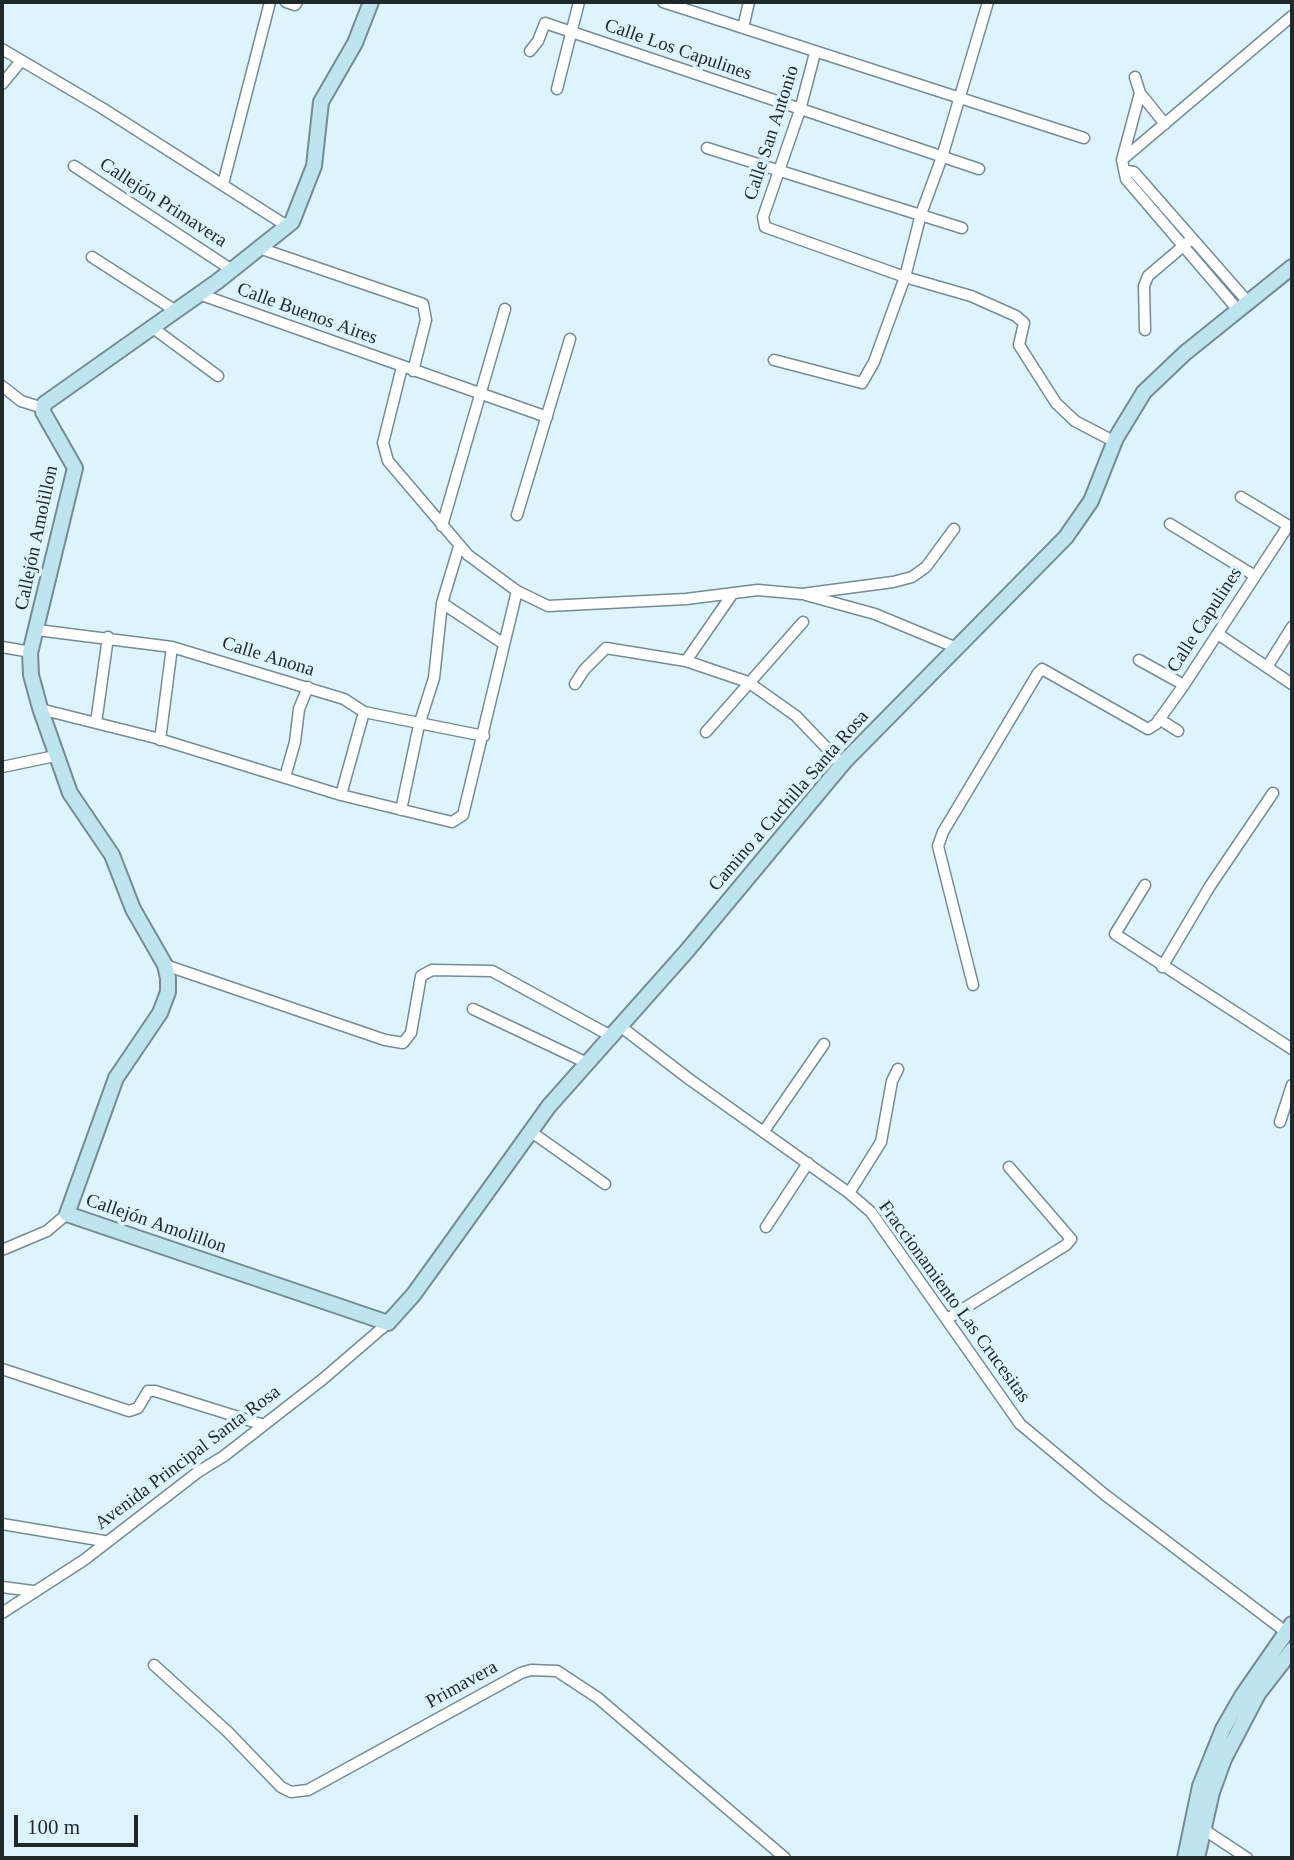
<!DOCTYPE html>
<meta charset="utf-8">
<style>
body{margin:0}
#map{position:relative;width:1294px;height:1860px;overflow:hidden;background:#ddf4fd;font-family:"Times New Roman",serif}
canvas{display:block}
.frame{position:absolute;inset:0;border:4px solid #1f282b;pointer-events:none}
.scale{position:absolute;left:14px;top:1815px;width:124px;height:32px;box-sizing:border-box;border:4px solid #1f282b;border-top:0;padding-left:9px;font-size:21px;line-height:24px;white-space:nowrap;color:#1f282b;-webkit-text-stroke:5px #ddf4fd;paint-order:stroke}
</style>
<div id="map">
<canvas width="1294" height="1860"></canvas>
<div class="frame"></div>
<div class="scale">100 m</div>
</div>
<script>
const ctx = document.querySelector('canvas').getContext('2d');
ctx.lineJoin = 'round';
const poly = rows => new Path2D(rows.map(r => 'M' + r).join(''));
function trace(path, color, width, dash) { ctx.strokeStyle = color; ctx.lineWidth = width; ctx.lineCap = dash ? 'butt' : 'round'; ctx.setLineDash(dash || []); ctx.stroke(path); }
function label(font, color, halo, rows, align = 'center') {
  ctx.font = font + ' "Times New Roman",serif'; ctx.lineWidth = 7; ctx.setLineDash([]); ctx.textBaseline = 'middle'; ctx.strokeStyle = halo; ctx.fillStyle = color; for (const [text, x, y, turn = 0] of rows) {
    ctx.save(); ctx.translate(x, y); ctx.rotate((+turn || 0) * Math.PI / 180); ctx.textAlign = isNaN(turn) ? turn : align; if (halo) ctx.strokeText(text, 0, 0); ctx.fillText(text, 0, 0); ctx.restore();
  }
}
const street = poly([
 [286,2,295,5,297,2],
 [663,2,1084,138],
 [743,28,749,2],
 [2,49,102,108,287,226],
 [530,51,538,41,545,23,979,169],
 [815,53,800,110,763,217,765,227,905,277,971,296,1016,316,1024,323,1019,345,1056,403,1075,421,1115,442],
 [1135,77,1140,93,1165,124],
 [2,84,21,61],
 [557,89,579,2],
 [1140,93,1122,160,1126,179,1238,310],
 [707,148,962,228],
 [1123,159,1292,16],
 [74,166,232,270],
 [1127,171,1134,172,1248,302],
 [223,184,270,2],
 [259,248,423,304,426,320,413,371],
 [92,257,176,311],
 [199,294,547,417],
 [153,328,218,376],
 [1145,330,1144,286,1148,276,1188,242],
 [774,360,862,383,874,362,905,277,921,214,942,157,988,2],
 [402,367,383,443,388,461,468,555,517,591,548,606,686,599,758,590,802,594,893,582,912,577,926,567,954,529],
 [2,386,21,401,43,408],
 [1241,497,1292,528],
 [517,515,570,339],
 [1170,524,1255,576],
 [442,526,505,309],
 [806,595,875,614,957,648],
 [442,603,504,644],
 [37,630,172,647,344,699,364,712,484,736],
 [1218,634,1292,684],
 [2,647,31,652],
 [1139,660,1184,685],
 [686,661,731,596],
 [1267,667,1292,627],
 [575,684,584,670,606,648,686,661,748,682,796,716,842,764],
 [40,709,156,738,341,795,452,822,463,815,517,591],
 [1159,719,1178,731],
 [96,723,108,637],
 [706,732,803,622],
 [160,740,172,647],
 [2,767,55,756],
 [285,777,295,742,299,709,308,687],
 [341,795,364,712],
 [401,810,419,725,434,678,442,603,459,547],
 [1145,885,1115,934,1292,1049],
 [165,965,385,1040,403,1043,411,1033,421,976,432,970,492,971,611,1036],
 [1162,967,1210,886,1273,793],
 [973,985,938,846,943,832,1038,673,1042,669,1148,729,1156,724,1184,685,1288,526],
 [473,1009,585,1062],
 [620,1026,689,1079,849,1193,871,1212,1020,1424,1104,1494,1286,1632],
 [1280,1122,1292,1085],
 [530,1131,605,1184],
 [764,1131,824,1044],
 [849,1193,881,1142,892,1081,898,1069],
 [766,1227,808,1163],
 [2,1250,47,1231,67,1214],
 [947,1319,1066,1245,1071,1239,1009,1167],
 [2,1369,129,1411,138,1408,148,1391,155,1391,264,1425],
 [2,1524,104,1541],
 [2,1587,33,1591],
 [2,1613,84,1560,198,1472,224,1456,323,1379,388,1323],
 [154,1665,228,1732,281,1787,291,1792,308,1790,521,1673,531,1670,557,1671,598,1698,785,1858],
 [1203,1829,1247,1858]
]);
const secondary = poly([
 [371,2,355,43,321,102,314,166,292,222,218,281,44,404,43,412,75,468,30,653,31,675,40,708,70,793,112,855,133,909,165,965,168,978,168,992,160,1013,116,1078,67,1214,388,1323,414,1294,549,1106,686,952,845,761,1066,537,1091,501,1116,438,1144,392,1185,353,1292,267],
 [1185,1858,1200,1786,1223,1729,1242,1696,1292,1624],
 [1197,1858,1212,1792,1224,1759,1258,1694,1292,1650]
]);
trace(street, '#768b94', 13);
trace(secondary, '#768b94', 18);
trace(street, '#fff', 10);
trace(secondary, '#bee4f0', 14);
label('19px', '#1f282b', '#ddf4fd', [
 ["Calle Los Capulines",678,50,19],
 ["Calle San Antonio",772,133,-72],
 ["Callejón Primavera",163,203,33],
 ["Calle Buenos Aires",307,314,20],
 ["Callejón Amolillon",37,538,-78],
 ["Calle Capulines",1205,620,-57],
 ["Calle Anona",268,657,17],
 ["Camino a Cuchilla Santa Rosa",789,801,-49],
 ["Callejón Amolillon",156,1224,19],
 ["Fraccionamiento Las Crucesitas",954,1302,54],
 ["Avenida Principal Santa Rosa",188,1458,-37],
 ["Primavera",462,1685,-29]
]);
</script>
